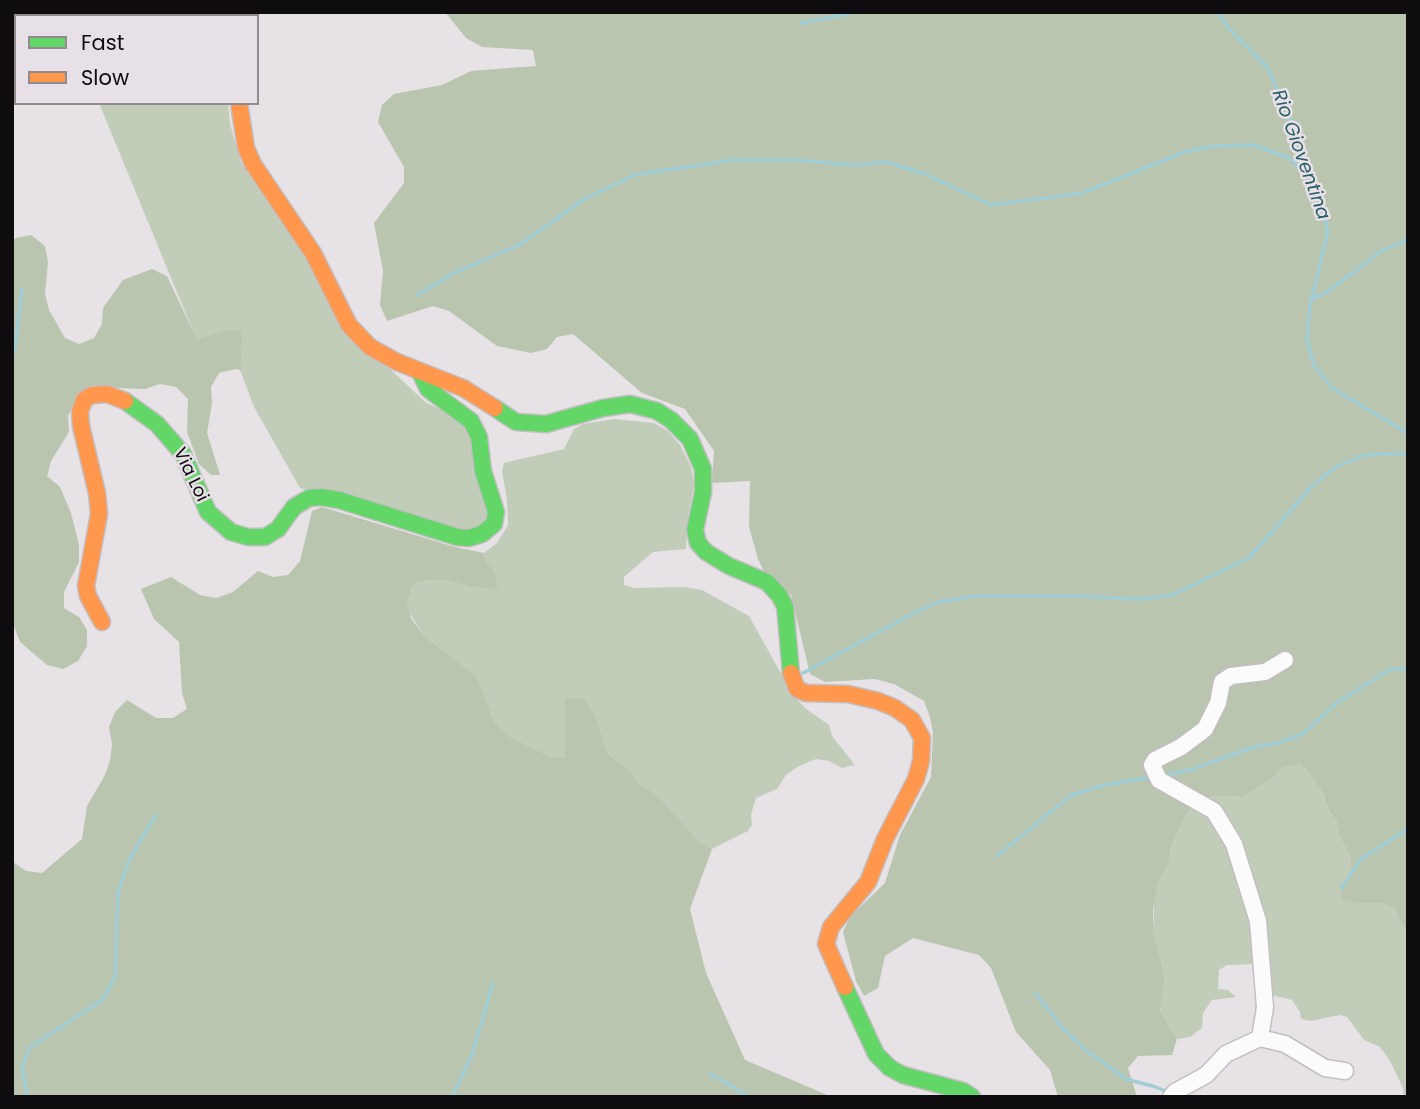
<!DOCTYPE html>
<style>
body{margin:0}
#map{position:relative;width:1420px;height:1109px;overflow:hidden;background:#e6e2e6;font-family:Poppins,sans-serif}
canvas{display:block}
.frame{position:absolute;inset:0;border:14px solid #0f0c0f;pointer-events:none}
.legend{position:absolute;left:14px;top:14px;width:245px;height:91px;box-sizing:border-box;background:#e8e0e7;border:2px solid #918b91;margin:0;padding:9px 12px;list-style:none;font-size:21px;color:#0f0c0f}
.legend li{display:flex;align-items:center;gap:14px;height:35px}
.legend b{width:35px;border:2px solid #918b91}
</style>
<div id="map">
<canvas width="1420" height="1109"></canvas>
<div class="frame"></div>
<ul class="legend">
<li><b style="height:9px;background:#63d668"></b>Fast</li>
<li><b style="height:9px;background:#ff974d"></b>Slow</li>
</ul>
</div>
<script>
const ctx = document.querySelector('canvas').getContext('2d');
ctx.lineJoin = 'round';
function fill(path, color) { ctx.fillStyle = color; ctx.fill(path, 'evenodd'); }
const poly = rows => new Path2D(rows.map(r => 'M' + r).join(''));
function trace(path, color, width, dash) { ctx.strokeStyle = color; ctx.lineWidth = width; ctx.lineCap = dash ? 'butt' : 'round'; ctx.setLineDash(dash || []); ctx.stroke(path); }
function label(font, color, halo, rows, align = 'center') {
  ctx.font = font + ' Poppins,sans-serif'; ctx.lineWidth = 5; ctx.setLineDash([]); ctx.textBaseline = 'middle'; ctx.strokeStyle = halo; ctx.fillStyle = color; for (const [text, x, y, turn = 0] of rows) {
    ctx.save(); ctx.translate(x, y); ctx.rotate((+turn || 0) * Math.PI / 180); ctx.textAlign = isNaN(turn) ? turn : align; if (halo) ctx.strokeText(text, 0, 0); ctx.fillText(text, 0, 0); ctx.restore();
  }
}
fill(poly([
 [62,12,218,12,219,16,64,16],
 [99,103,228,103,230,124,241,162,390,369,425,402,456,417,475,439,493,510,483,536,300,488,254,407,225,330,197,341],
 [614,419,654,423,668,431,680,445,691,467,694,484,687,523,686,549,653,552,624,577,624,585,634,588,684,587,702,590,749,616,792,693,805,708,829,725,832,736,855,765,842,768,829,761,816,759,799,766,786,775,777,789,756,798,751,815,752,825,748,831,712,849,698,840,656,794,636,783,633,773,610,755,605,747,597,719,565,698,565,759,552,757,512,738,500,728,493,719,479,681,473,673,423,635,409,612,407,603,412,586,420,581,447,580,467,586,495,572,486,562,484,553,497,543,508,525,507,500,502,471,504,463,564,449,574,429,583,424],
 [1300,764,1307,770,1323,793,1329,811,1336,820,1338,833,1351,859,1350,870,1341,889,1359,903,1379,903,1397,908,1399,919,1408,932,1408,1097,1404,1097,1403,1088,1390,1061,1380,1047,1364,1040,1347,1017,1340,1015,1310,1021,1301,1019,1300,1012,1292,1000,1267,994,1258,964,1227,965,1219,970,1218,989,1228,990,1236,997,1212,1000,1203,1013,1202,1028,1190,1037,1177,1039,1160,1011,1165,978,1154,934,1154,899,1158,884,1169,862,1171,846,1183,821,1189,811,1209,798,1217,796,1242,797,1269,781,1282,768]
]), '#c2cdb9');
fill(poly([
 [445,12,1408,12,1408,932,1399,919,1396,908,1379,903,1359,903,1342,899,1341,889,1350,870,1351,859,1338,833,1336,820,1329,811,1323,793,1307,770,1300,764,1282,768,1269,781,1242,797,1217,796,1209,798,1189,811,1183,821,1171,846,1169,862,1158,884,1153,910,1154,934,1165,978,1160,1011,1177,1039,1172,1055,1138,1056,1128,1068,1137,1097,1058,1097,1050,1070,1016,1032,991,968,979,955,913,938,885,956,878,988,864,996,856,981,843,932,850,917,885,883,900,835,931,777,933,732,930,717,924,701,894,684,875,679,825,682,810,674,791,595,765,574,758,559,749,527,750,481,712,483,714,451,685,409,642,393,573,334,557,337,547,349,531,353,497,346,449,311,433,306,387,321,380,305,383,271,374,223,404,183,404,167,378,122,382,105,394,94,442,85,471,71,536,66,533,50,482,47,466,38],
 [31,235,45,246,48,262,45,294,49,310,65,338,79,344,94,338,102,324,103,308,123,280,152,269,167,276,197,340,225,330,242,330,241,370,235,369,219,373,211,387,212,403,207,433,220,475,211,475,199,464,187,432,188,399,176,387,160,384,145,389,93,387,78,397,68,416,69,432,51,461,47,476,60,487,71,513,79,545,79,562,64,592,64,608,79,617,87,630,87,646,78,661,63,669,47,665,20,642,12,621,12,241,16,238],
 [322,507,455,547,484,553,486,562,495,572,497,589,467,586,447,580,420,581,412,586,407,603,411,618,423,635,473,673,479,681,493,719,500,728,512,738,552,757,565,758,565,698,584,699,597,719,605,747,610,755,633,773,637,783,656,794,698,840,712,849,690,909,706,973,745,1060,832,1097,12,1097,12,857,13,862,26,871,42,873,82,839,87,806,104,777,110,761,112,744,109,727,115,712,127,700,156,718,173,718,187,709,182,693,179,642,154,619,141,589,171,577,200,595,216,598,233,592,258,571,273,577,288,575,300,561,312,511]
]), '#b9c5af');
trace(poly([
 [1218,12,1226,25,1268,68,1289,116,1314,181,1328,231,1310,306,1307,340,1314,365,1332,388,1408,433],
 [801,23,857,12],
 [417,295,454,273,519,245,586,198,635,175,732,160,797,160,852,165,887,162,925,174,991,205,1082,193,1185,152,1212,146,1255,145,1289,158,1314,181],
 [1312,299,1327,292,1380,252,1408,239],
 [12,354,15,348,22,289],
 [803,673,916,612,939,602,975,596,1079,596,1142,599,1172,595,1249,558,1312,486,1336,467,1364,455,1408,453],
 [1161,776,1190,770,1251,748,1278,743,1303,734,1338,702,1389,670,1408,668],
 [997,856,1070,796,1104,785,1153,777],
 [1341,888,1362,858,1408,829],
 [1035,993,1061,1026,1084,1049,1126,1079,1156,1087,1168,1092],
 [709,1073,750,1097],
 [28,1097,22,1068,29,1048,103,999,115,977,118,892,129,860,156,815],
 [452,1097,472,1055,493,983]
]), '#a1ced5', 3.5);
const street = poly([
 [1260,1038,1265,1007,1258,921,1234,844,1214,811,1159,780,1152,765,1155,760,1181,747,1205,729,1218,703,1222,682,1231,676,1265,672,1285,660],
 [1171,1097,1175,1092,1206,1075,1226,1054,1260,1038,1285,1044,1325,1068,1345,1071]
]);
const fast = poly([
 [125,401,157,424,183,454,208,512,231,532,248,537,265,537,278,529,294,507,309,498,321,497,339,500,457,537,469,538,482,534,494,524,496,512,483,471,479,437,471,421,428,389,420,372],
 [495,408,516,422,546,424,603,408,630,404,657,411,671,420,690,439,703,469,703,492,695,530,698,543,706,552,729,566,767,582,779,595,785,606,791,673],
 [845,987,876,1054,890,1068,903,1075,963,1091,972,1097]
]);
const slow = poly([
 [225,12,226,16],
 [239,103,246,148,253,164,313,253,349,325,370,347,397,362,463,388,495,408],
 [102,622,88,596,86,586,99,514,97,493,81,426,80,412,84,400,92,395,107,394,125,401],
 [791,673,797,689,806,693,848,694,878,701,895,708,912,720,922,738,921,761,916,779,885,839,868,882,831,927,826,944,845,987]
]);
trace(street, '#c2bec2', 19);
trace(fast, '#c2bec2', 19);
trace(slow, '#c2bec2', 19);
trace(street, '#fbfbfb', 16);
trace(fast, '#63d668', 16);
trace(slow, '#ff974d', 16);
label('18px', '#0f0c0f', '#e8e0e7', [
 ["Via Loi",190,475,64]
]);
label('italic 19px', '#285f66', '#e8e0e7', [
 ["Rio Gioventina",1300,155,70]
]);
</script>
